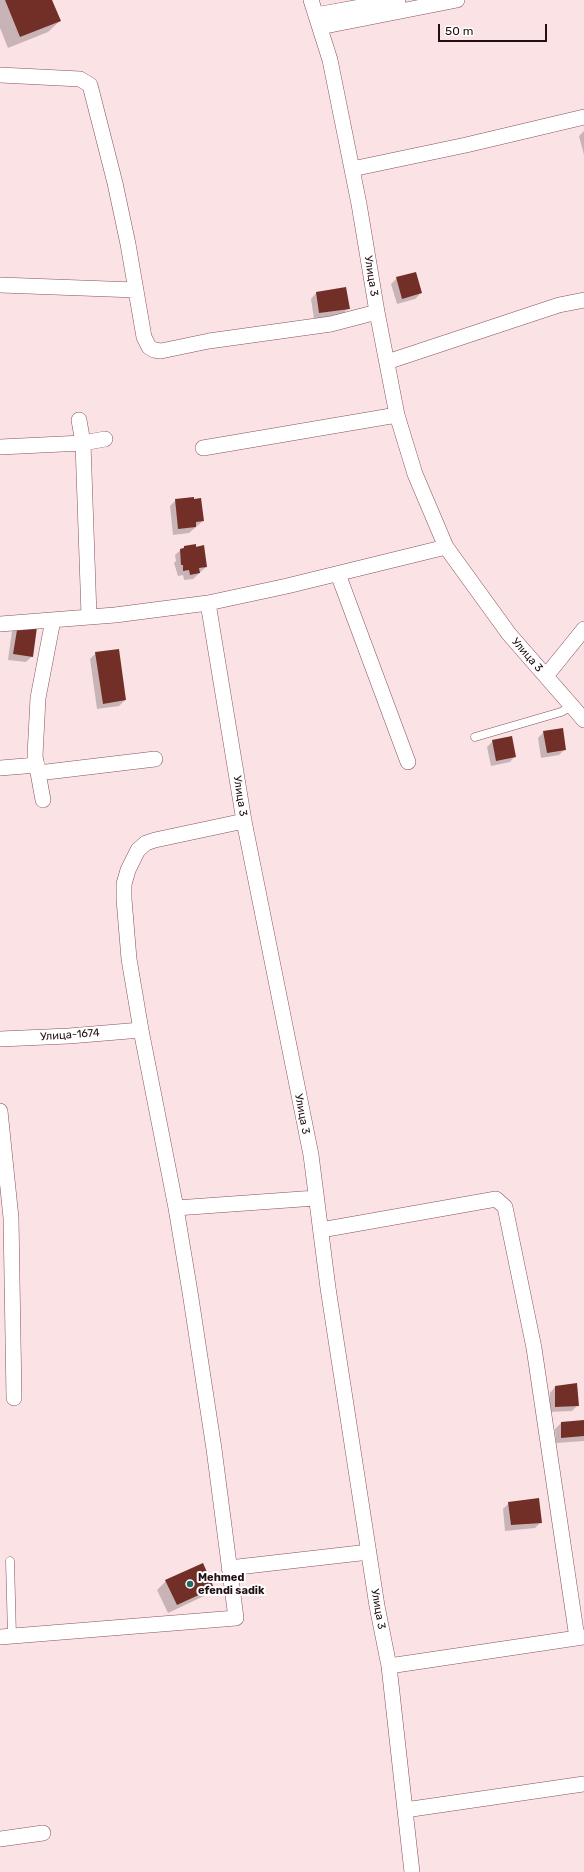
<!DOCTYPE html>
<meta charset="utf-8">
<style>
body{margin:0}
#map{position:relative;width:584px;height:1872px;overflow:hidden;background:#fbe2e5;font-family:Rubik,sans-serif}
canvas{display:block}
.scale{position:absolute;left:438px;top:24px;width:109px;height:18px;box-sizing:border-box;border:2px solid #241014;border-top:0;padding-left:5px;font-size:12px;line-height:14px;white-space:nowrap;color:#241014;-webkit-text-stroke:3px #fff;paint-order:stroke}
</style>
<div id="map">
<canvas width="584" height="1872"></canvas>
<div class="scale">50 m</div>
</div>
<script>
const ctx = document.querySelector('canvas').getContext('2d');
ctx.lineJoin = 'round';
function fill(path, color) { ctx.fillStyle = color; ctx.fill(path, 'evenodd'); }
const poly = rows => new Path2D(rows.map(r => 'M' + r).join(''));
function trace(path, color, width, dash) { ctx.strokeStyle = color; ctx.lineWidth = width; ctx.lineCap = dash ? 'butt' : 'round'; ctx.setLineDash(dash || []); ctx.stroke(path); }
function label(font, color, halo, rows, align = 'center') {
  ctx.font = font + ' Rubik,sans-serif'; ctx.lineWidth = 4; ctx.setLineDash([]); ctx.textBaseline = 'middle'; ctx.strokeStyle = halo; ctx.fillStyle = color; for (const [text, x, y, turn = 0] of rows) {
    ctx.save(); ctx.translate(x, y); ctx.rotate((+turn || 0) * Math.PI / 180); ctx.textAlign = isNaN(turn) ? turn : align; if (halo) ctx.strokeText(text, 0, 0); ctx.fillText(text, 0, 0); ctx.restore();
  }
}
fill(poly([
 [0,0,51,0,60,21,48,32,8,48,0,28],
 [584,131,584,155,579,136],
 [397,278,421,293,415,299,397,304,391,284],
 [316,293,348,308,343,314,314,319,311,299],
 [176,500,203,521,189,533,173,535,170,506],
 [203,546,206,567,193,579,184,580,183,575,178,576,174,563,176,561,175,555,184,547],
 [18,625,32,656,26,662,8,660,12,631],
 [96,653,125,700,119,706,97,709,90,659],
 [544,732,565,749,559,755,541,758,538,738],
 [493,741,515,756,510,762,491,766,487,747],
 [555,1387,578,1405,572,1411,549,1412,550,1393],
 [584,1421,584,1441,556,1443,555,1429,561,1423],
 [509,1503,541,1522,535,1528,505,1531,503,1509],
 [166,1581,213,1587,204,1596,168,1613,157,1590]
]), '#0003');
fill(poly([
 [5,0,52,0,61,21,20,37],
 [416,272,422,293,402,299,396,277],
 [346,287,350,309,319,313,316,292],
 [194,497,194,499,201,498,204,521,196,522,196,527,178,529,175,499],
 [196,544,196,547,204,545,207,567,199,568,200,573,190,575,189,570,183,571,183,565,181,565,180,549,184,548,184,546],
 [18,624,37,627,33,657,13,654],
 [119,649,126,700,103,704,95,652],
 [563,728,566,750,547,753,543,731],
 [512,736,516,757,496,761,492,740],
 [577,1383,579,1406,555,1407,555,1386],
 [584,1420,584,1436,561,1438,561,1422],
 [539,1498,542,1523,511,1525,508,1502],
 [203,1563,214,1588,177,1605,165,1580]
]), '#712f27');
const lane = poly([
 [475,737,561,712,572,706],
 [10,1561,12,1636]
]);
const street = poly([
 [311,0,330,60,359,204,377,312,397,415,415,474,446,547,509,634,584,720],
 [316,15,398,0],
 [320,27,457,0],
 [0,75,80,79,90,85,115,183,128,244,144,337,149,347,154,350,161,351,209,341,331,324,377,312],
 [352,169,466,145,584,117],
 [0,285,136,290],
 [387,362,559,305,584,300],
 [79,420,83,443,89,616],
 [0,447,83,443,105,439],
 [203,448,397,415],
 [338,574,408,762],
 [208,603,244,821,311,1155,328,1288,377,1606,389,1666,405,1810,584,1784],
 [0,624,115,615,208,603,287,586,446,547],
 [546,676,584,629],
 [0,768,37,765],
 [38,773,155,759],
 [43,800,35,756,38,698,53,620],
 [0,1039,69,1036,141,1030],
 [0,1111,11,1218,14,1398],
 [176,1208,316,1198],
 [321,1230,496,1199,505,1207,534,1348,577,1638],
 [229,1568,369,1552],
 [0,1637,236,1618,214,1449,190,1292,176,1208,141,1030,129,959,124,899,124,884,128,870,138,850,146,843,155,840,244,821],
 [389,1666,584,1637],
 [405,1810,412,1872],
 [0,1839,43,1833]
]);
trace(lane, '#85525a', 9);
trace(street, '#85525a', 16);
trace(lane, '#fff', 8);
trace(street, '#fff', 15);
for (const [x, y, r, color] of [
 [190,1584,4,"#206b66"]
]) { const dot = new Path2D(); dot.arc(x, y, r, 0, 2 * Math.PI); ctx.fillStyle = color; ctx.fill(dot); trace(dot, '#fff', 1.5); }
label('11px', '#241014', '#fff', [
 ["Улица 3",371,276,81],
 ["Улица 3",527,655,49],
 ["Улица 3",240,796,81],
 ["Улица-1674",70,1035,-4],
 ["Улица 3",302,1114,79],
 ["Улица 3",378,1609,80]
]);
label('bold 11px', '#241014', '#fff', [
 ["Mehmed",198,1578],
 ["efendi sadik",198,1591]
], 'left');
</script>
